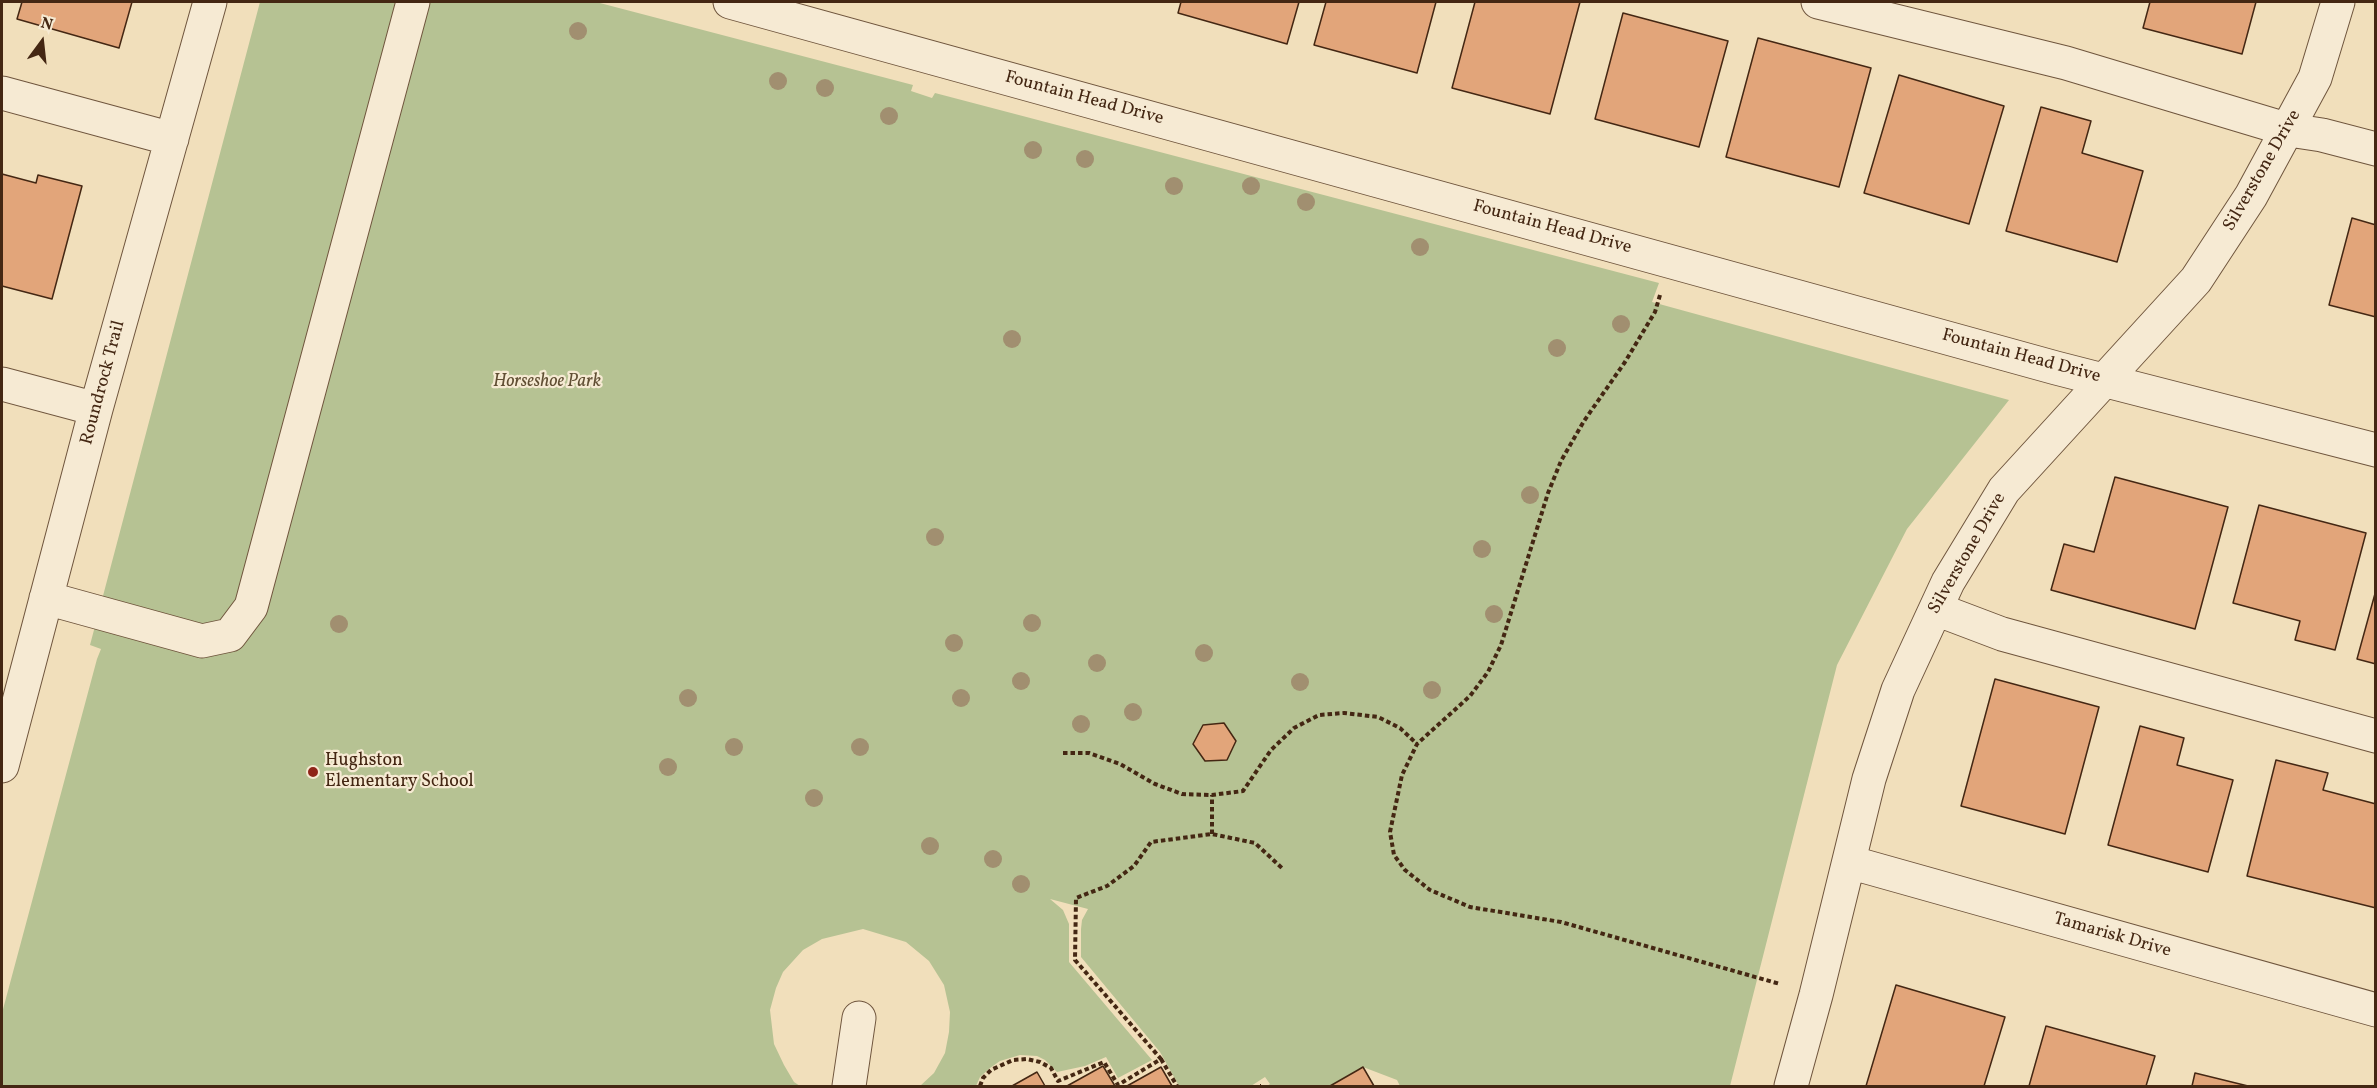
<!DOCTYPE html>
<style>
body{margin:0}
#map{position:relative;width:2377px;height:1088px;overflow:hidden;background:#f1dfbb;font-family:Vollkorn,serif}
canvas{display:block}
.frame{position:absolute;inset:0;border:3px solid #442713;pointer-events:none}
.north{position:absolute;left:12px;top:12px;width:60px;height:60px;-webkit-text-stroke:4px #f6ead3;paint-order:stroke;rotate:15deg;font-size:16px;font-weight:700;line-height:24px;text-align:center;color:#442713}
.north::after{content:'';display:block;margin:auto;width:21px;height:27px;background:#442713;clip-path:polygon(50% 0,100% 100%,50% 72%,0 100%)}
</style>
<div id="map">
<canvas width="2377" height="1088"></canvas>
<div class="frame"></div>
<div class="north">N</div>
</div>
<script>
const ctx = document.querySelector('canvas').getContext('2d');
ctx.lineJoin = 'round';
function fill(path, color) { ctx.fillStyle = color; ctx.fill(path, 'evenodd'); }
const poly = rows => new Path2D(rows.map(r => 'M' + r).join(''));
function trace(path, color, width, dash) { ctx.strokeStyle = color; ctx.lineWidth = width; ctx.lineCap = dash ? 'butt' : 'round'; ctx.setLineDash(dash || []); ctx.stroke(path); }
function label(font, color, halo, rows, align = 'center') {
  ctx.font = font + ' Vollkorn,serif'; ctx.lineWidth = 4.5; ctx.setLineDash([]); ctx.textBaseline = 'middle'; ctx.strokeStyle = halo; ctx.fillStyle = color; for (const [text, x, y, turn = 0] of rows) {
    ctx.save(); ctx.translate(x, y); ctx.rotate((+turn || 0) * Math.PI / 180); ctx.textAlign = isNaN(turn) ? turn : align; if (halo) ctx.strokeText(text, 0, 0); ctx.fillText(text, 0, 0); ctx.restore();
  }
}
fill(poly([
 [260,2,596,2,913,85,911,91,932,98,935,93,1659,283,1652,302,2009,400,1907,529,1837,665,1730,1086,1400,1086,1397,1080,1363,1067,1330,1086,1267,1086,1270,1084,1265,1077,1251,1086,1179,1086,1160,1052,1081,957,1081,929,1082,920,1088,909,1050,899,1063,910,1069,924,1069,962,1152,1060,1118,1078,1106,1057,1085,1066,1057,1072,1045,1060,1037,1056,1020,1055,1000,1061,990,1068,980,1077,976,1086,920,1086,934,1073,945,1053,949,1032,950,1012,944,985,929,961,906,942,863,929,822,939,803,950,783,972,776,988,770,1010,774,1044,784,1065,794,1082,800,1086,2,1086,2,1013,97,659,101,649,90,645]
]), '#b6c293');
const building = poly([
 [22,2,132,2,119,48,17,19,22,2],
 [1181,2,1299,2,1287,44,1178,13,1181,2],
 [1326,2,1436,2,1417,73,1314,45,1326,2],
 [1475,2,1580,2,1550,114,1452,88,1475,2],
 [2150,2,2256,2,2242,54,2143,28,2150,2],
 [1623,13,1728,41,1699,147,1595,119,1623,13],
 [1758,38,1871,68,1839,187,1726,157,1758,38],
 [1899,75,2004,106,1969,224,1864,193,1899,75],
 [2041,107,2091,121,2082,153,2143,171,2117,262,2006,231,2041,107],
 [2,174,36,183,38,175,82,186,52,299,2,286,2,174],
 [2352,218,2376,225,2376,317,2329,305,2352,218],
 [2115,477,2228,507,2195,629,2051,590,2064,544,2094,552,2115,477],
 [2259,505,2366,533,2335,650,2295,640,2300,621,2233,603,2259,505],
 [2376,590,2376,664,2357,659,2376,590],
 [1995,679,2099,707,2065,834,1961,806,1995,679],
 [1224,723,1236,741,1227,760,1205,761,1193,744,1203,725,1224,723],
 [2140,726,2184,738,2177,765,2233,780,2208,872,2108,845,2140,726],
 [2276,760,2328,773,2323,790,2376,804,2376,908,2247,876,2276,760],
 [1896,985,2005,1017,1984,1086,1866,1086,1896,985],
 [2046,1026,2155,1056,2146,1086,2029,1086,2046,1026],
 [1103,1066,1115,1086,1067,1086,1103,1066],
 [1161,1067,1172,1086,1127,1086,1161,1067],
 [1363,1067,1374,1086,1330,1086,1358,1070,1363,1067],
 [1037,1072,1045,1086,1012,1086,1037,1072],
 [2195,1073,2248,1086,2192,1086,2195,1073]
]);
fill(building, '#e2a57a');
trace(building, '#442713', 1.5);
const minor = poly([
 [730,2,2056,368,2376,450],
 [1818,2,2066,63,2289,130,2322,135,2376,149],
 [2,93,172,139],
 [2,384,96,409],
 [46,598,202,641,230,635,251,607,413,2],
 [1936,609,2002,634,2376,736],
 [2,766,96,409,210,2],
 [1849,862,2376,1010],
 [849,1086,859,1018],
 [1791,1086,1816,995,1869,779,1898,690,1948,582,2004,490,2196,280,2251,196,2315,78,2338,2]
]);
trace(minor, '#6f553d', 35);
trace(poly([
 [1660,295,1655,312,1625,362,1584,421,1561,461,1548,493,1501,645,1488,672,1470,696,1417,744,1402,775,1390,832,1394,855,1405,870,1430,890,1470,907,1561,922,1780,984],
 [1063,753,1089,753,1120,764,1155,784,1182,794,1212,795,1243,791,1271,750,1294,728,1319,715,1344,713,1378,717,1400,728,1417,744],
 [1212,834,1212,795],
 [1161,1059,1177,1086],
 [980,1086,983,1078,991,1070,1013,1060,1027,1059,1040,1062,1051,1068,1058,1081,1104,1062,1118,1085,1161,1059,1075,960,1076,898,1107,886,1134,866,1151,842,1212,834,1255,843,1283,869],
 [1260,1086,1261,1086]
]), '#442713', 4, [4.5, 3]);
trace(minor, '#f6ead3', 33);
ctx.fillStyle = '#a18f70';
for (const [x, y] of [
 [578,31],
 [778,81],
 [825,88],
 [889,116],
 [1033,150],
 [1085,159],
 [1174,186],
 [1251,186],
 [1306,202],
 [1420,247],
 [1621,324],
 [1012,339],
 [1557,348],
 [1530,495],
 [935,537],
 [1482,549],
 [1494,614],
 [1032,623],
 [339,624],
 [954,643],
 [1204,653],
 [1097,663],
 [1021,681],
 [1300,682],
 [1432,690],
 [688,698],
 [961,698],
 [1133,712],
 [1081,724],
 [734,747],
 [860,747],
 [668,767],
 [814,798],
 [930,846],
 [993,859],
 [1021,884]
]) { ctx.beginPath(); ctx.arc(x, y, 9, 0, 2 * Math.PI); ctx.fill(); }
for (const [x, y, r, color] of [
 [313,772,6,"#8f2418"]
]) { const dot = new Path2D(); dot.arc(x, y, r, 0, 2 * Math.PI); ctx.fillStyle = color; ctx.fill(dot); trace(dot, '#f6ead3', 2); }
label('18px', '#442713', '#f6ead3', [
 ["Fountain Head Drive",1084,99,15],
 ["Silverstone Drive",2263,171,-60],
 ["Fountain Head Drive",1552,228,15],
 ["Fountain Head Drive",2021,357,15],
 ["Roundrock Trail",104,383,-75],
 ["Silverstone Drive",1968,554,-60],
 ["Tamarisk Drive",2112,936,16]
]);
label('italic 18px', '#604e33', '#f6ead3', [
 ["Horseshoe Park",547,383]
]);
label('18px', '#442713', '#f6ead3', [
 ["Hughston",325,762],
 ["Elementary School",325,783]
], 'left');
</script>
